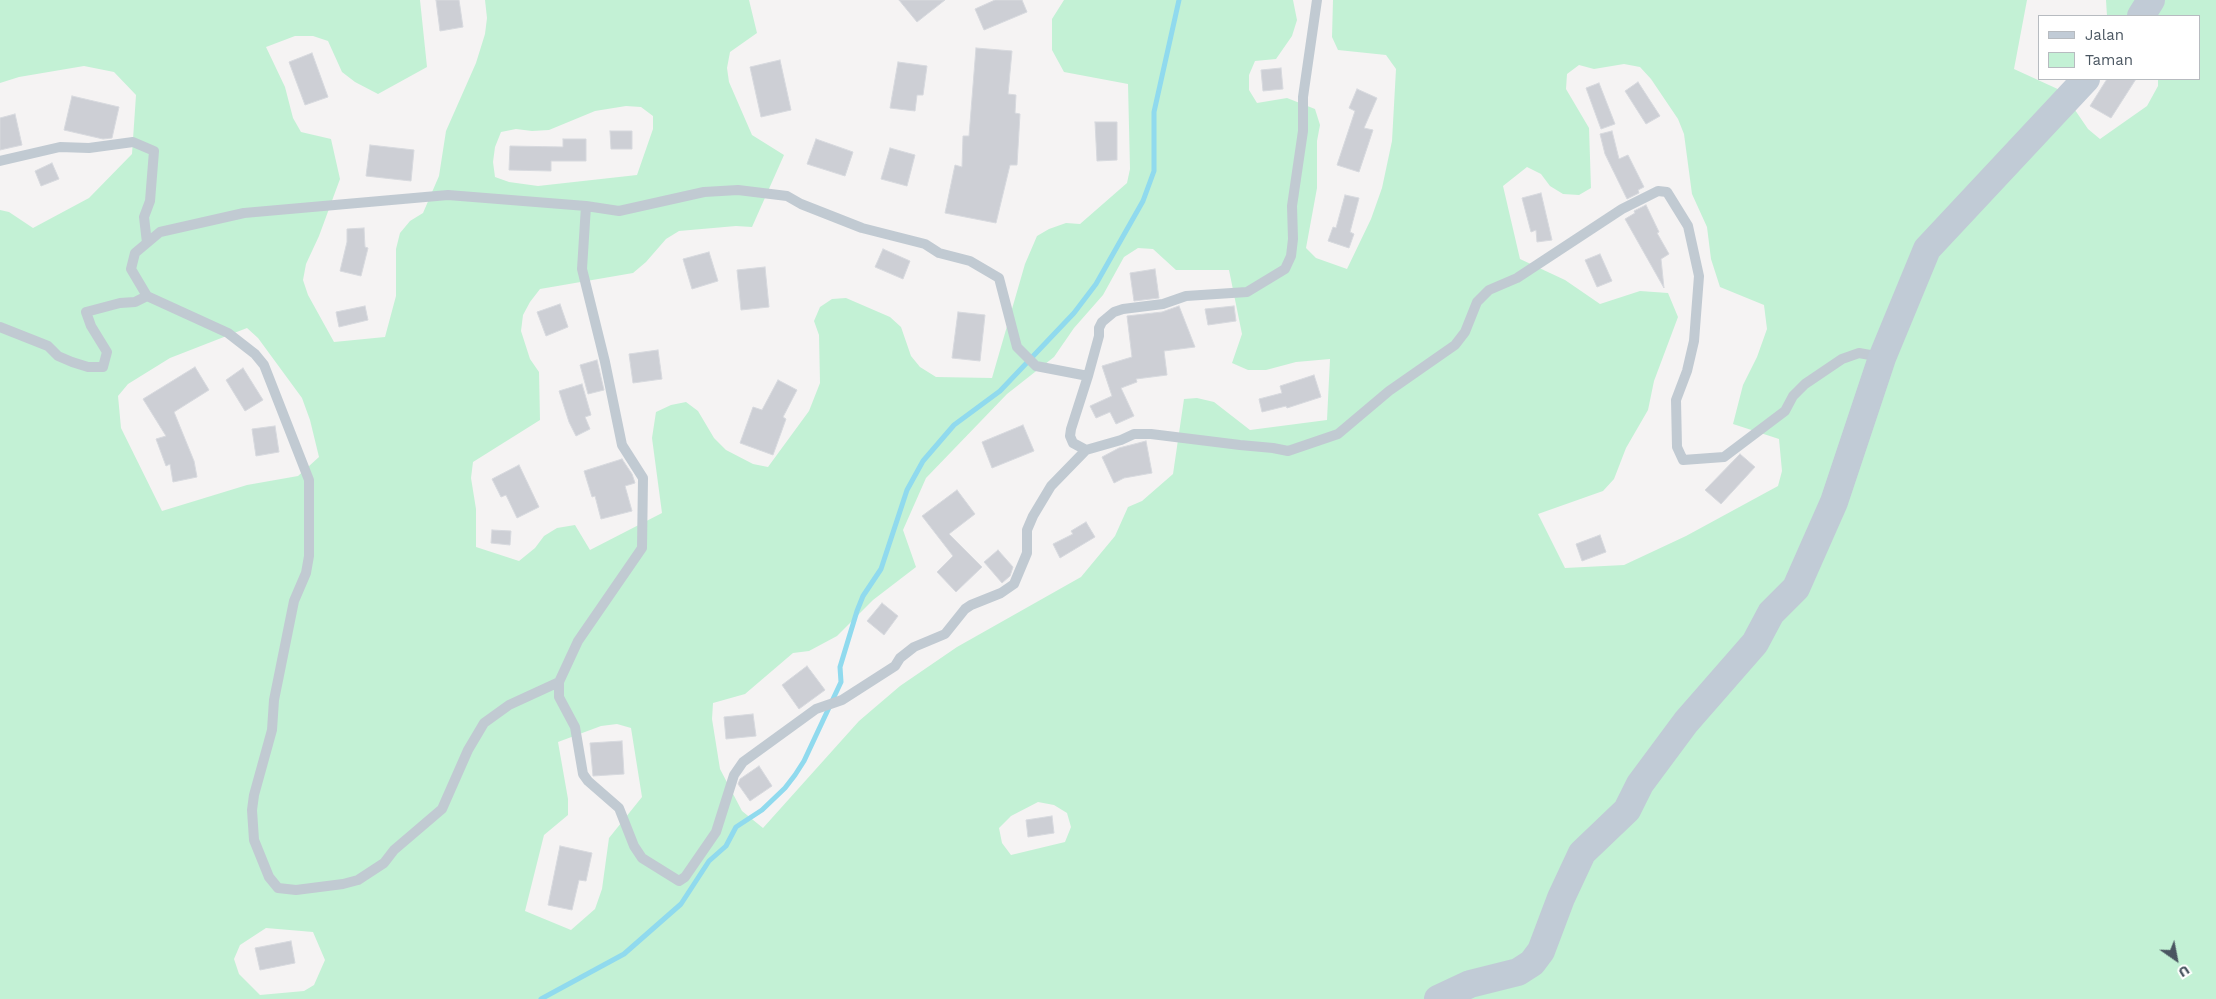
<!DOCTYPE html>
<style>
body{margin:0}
#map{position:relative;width:2216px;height:999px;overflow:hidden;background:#f5f3f3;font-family:"Work Sans",sans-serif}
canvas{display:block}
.legend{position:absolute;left:2038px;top:15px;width:162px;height:65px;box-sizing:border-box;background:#fff;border:1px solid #b7bbc0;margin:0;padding:6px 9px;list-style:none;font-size:15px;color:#4a5661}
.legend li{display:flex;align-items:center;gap:10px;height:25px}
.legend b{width:25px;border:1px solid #b7bbc0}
.north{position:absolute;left:2151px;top:934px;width:50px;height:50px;-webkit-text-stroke:4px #fff;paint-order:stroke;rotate:147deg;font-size:14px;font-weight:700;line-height:20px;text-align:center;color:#4a5661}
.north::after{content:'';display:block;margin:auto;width:18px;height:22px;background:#4a5661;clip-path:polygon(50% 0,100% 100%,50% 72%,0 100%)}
</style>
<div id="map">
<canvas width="2216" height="999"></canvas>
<ul class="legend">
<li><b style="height:6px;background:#c1cbd6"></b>Jalan</li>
<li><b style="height:14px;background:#c3f1d5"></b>Taman</li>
</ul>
<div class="north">U</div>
</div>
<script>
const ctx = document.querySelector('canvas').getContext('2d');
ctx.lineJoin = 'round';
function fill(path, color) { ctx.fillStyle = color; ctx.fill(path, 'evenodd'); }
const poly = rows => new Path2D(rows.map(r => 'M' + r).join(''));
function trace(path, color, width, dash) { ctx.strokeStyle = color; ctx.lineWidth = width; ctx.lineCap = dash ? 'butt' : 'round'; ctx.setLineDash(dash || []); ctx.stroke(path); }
fill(poly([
 [0,0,420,0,427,67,378,94,355,82,342,72,328,41,313,36,295,36,266,47,285,87,293,118,301,132,331,139,340,179,319,236,306,264,303,280,308,295,334,342,385,337,396,296,396,249,400,233,410,221,423,213,439,176,446,131,476,63,485,34,487,18,485,0,749,0,757,33,730,52,727,68,729,82,752,135,784,155,752,227,736,226,679,231,666,239,646,262,633,273,540,289,530,302,523,315,521,331,530,359,539,372,540,420,473,462,471,478,476,509,476,547,519,561,535,548,544,536,557,528,575,525,590,550,662,513,652,438,656,412,671,405,686,402,698,411,714,438,726,450,753,464,768,467,809,411,820,383,819,335,814,321,820,307,832,299,846,298,890,317,901,327,911,356,920,367,936,377,992,378,1025,264,1037,236,1049,229,1066,223,1080,224,1127,183,1130,169,1128,84,1064,72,1052,50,1052,19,1064,0,1293,0,1297,20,1292,36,1276,59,1255,61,1249,75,1249,90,1257,103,1287,98,1315,109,1320,125,1317,141,1317,188,1306,248,1316,258,1347,269,1371,219,1382,188,1392,141,1396,69,1386,55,1338,50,1332,37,1333,0,2027,0,2014,69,2062,91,2088,129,2100,139,2147,106,2158,86,2158,79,2200,79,2200,16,2107,16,2106,0,2216,0,2216,999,0,999,0,210,9,212,33,228,89,198,132,154,136,95,114,72,84,66,19,77,0,83],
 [1624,64,1640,67,1651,79,1678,119,1684,134,1692,194,1707,227,1711,259,1720,287,1764,305,1767,329,1757,357,1743,385,1733,424,1779,439,1782,471,1778,486,1686,536,1624,565,1565,568,1538,514,1603,491,1614,479,1626,448,1648,410,1654,381,1678,317,1668,293,1640,291,1600,304,1565,280,1520,259,1503,186,1527,167,1541,174,1550,186,1563,194,1579,195,1591,188,1589,128,1566,89,1567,74,1579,65,1594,69],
 [626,106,641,107,653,116,653,129,637,175,538,186,509,182,495,177,493,162,495,147,501,132,516,129,532,131,549,130,595,111],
 [1138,248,1153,249,1176,270,1229,270,1242,334,1232,363,1248,370,1266,370,1296,362,1330,359,1327,420,1250,430,1214,402,1197,398,1184,399,1173,474,1142,501,1128,507,1115,536,1081,577,957,647,900,686,859,721,763,828,742,811,720,769,712,719,713,703,745,694,793,653,809,651,837,636,873,600,916,567,903,530,926,478,1007,394,1054,357,1074,328,1103,295,1124,257],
 [247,328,258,338,302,398,310,420,319,457,298,476,247,485,162,511,121,428,118,396,128,384,170,358],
 [617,724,631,728,642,797,609,838,602,889,595,909,571,930,525,911,544,835,568,815,568,799,558,742,601,726],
 [1038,802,1054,805,1067,813,1071,827,1065,842,1011,855,1002,843,999,828,1011,816],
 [266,928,313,932,325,960,314,985,304,991,260,995,239,974,234,959,240,945]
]), '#c3f1d5');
trace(poly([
 [541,999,624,954,681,904,709,861,726,846,736,827,762,810,785,788,795,775,804,761,841,682,840,667,857,611,863,596,881,569,907,490,923,461,954,425,1000,391,1074,313,1096,284,1143,201,1154,171,1154,112,1179,0]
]), '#90daee', 5);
const building = poly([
 [436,0,459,0,463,27,440,31,436,0],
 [899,0,945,0,917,22,899,0],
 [995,0,1022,0,1027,12,984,30,975,9,995,0],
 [976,48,1012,51,1008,94,1016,95,1015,113,1020,114,1017,165,1010,165,996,223,945,213,955,165,962,167,963,136,969,136,976,48],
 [312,53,328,97,305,105,289,62,312,53],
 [780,60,791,110,761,117,750,67,780,60],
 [898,62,927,66,923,95,917,95,915,111,890,108,898,62],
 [1281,68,1283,89,1263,91,1261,70,1281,68],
 [2107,79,2136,79,2111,118,2090,106,2107,79],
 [1638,82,1660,116,1646,124,1625,91,1638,82],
 [1599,83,1615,124,1601,129,1586,88,1599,83],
 [1357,89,1377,98,1364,128,1373,130,1359,172,1337,165,1355,111,1349,108,1357,89],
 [72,96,119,107,112,138,103,139,64,130,72,96],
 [15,114,22,145,0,150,0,118,15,114],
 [1095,122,1117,122,1117,160,1097,161,1095,122],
 [610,131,632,131,632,149,611,149,610,131],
 [1612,131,1619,159,1628,155,1644,187,1638,190,1639,193,1627,199,1605,154,1600,134,1612,131],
 [563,139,586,139,586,161,551,161,551,171,509,170,510,146,563,147,563,139],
 [816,139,853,152,845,176,807,164,816,139],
 [370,145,414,150,411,181,366,176,370,145],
 [890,148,915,155,907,186,881,179,890,148],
 [52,163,59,179,41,186,35,171,52,163],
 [1541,193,1552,240,1537,242,1536,230,1531,232,1522,198,1541,193],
 [1345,195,1359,198,1350,232,1354,234,1349,248,1328,241,1333,227,1336,228,1345,195],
 [1646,205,1659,232,1657,233,1669,254,1661,259,1664,288,1625,219,1635,213,1634,211,1646,205],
 [364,228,365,247,368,248,361,276,340,271,347,242,347,229,364,228],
 [883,249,910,261,903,279,875,267,883,249],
 [709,252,718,281,692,289,683,259,709,252],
 [1600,254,1612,281,1597,287,1585,260,1600,254],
 [765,267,769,307,741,310,737,270,765,267],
 [1155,269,1159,298,1134,301,1130,273,1155,269],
 [560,304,568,327,546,336,537,312,560,304],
 [365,306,368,320,339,327,336,312,365,306],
 [1179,306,1195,347,1164,351,1167,375,1136,379,1137,382,1121,388,1134,416,1116,424,1110,412,1096,418,1090,406,1112,396,1102,366,1132,357,1127,316,1162,312,1179,306],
 [1234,306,1236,321,1208,325,1205,309,1234,306],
 [958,312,985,315,980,361,952,358,958,312],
 [658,350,662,379,633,383,629,354,658,350],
 [597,360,604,390,588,394,580,365,597,360],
 [195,367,209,390,174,412,194,461,197,477,173,482,170,464,166,466,156,439,166,436,143,399,195,367],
 [243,368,263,400,245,411,226,380,243,368],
 [1314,375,1321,397,1287,408,1286,406,1262,412,1259,399,1282,393,1280,386,1314,375],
 [778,380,797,390,783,417,786,419,773,455,740,443,753,407,762,410,778,380],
 [582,384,591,415,585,417,590,429,576,436,569,422,559,391,582,384],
 [1023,425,1034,451,992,468,982,442,1023,425],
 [275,426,279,452,256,456,252,429,275,426],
 [1146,441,1152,473,1124,478,1114,483,1102,457,1119,448,1146,441],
 [1740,454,1755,467,1721,504,1705,490,1740,454],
 [622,459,632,474,635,483,625,486,632,511,601,519,595,496,592,497,584,471,622,459],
 [519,465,539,507,517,518,506,495,501,497,492,479,519,465],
 [957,490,975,514,949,534,982,567,956,592,937,572,953,556,922,516,957,490],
 [1086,522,1095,537,1060,558,1053,544,1073,534,1071,531,1086,522],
 [492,530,511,531,510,545,491,543,492,530],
 [1600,535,1606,552,1582,561,1576,544,1600,535],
 [998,550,1013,567,1010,576,1002,583,984,562,998,550],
 [882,603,898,616,884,635,867,621,882,603],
 [807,666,825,690,799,709,782,685,807,666],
 [753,714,756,736,726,739,724,717,753,714],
 [622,741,624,774,593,776,590,743,622,741],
 [759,766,772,786,750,801,738,784,740,779,759,766],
 [1052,816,1054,833,1028,837,1026,820,1052,816],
 [560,846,592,853,586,881,579,880,572,910,548,905,560,846],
 [291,941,295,963,260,970,255,948,291,941]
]);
fill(building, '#cdcfd5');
trace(building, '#d7d9de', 1);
trace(poly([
 [1317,0,1303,97,1303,131,1292,206,1293,239,1291,256,1285,269,1247,292,1186,296,1163,304,1123,309,1114,312,1102,322,1099,328,1099,336,1088,376,1071,429,1070,436,1073,443,1086,450,1121,440,1134,434,1151,434,1240,445,1273,448,1288,451,1338,434,1389,391,1455,345,1465,332,1477,302,1489,290,1517,278,1622,209,1658,191,1667,192,1688,226,1699,276,1694,341,1687,371,1676,400,1677,447,1683,460,1724,457,1785,411,1793,396,1805,384,1842,359,1859,353,1881,357],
 [0,161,60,147,89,148,133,142,154,151,150,201,144,217,147,243],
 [586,206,582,269,605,362,622,445,643,478,642,548,578,641,559,682,559,697,575,727,583,774,588,781,619,808,634,846,642,858,679,881,685,877,716,832,734,775,743,762,816,709,842,700,895,666,900,658,914,647,945,634,965,609,971,605,1001,593,1014,584,1027,553,1027,530,1033,516,1051,486,1086,450],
 [147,296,228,333,255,354,264,365,309,480,309,556,306,573,294,601,274,700,272,730,254,795,252,810,254,840,269,877,278,888,296,890,343,884,358,880,384,863,394,850,442,809,468,750,484,723,509,705,559,682],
 [0,327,48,346,58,356,72,362,88,367,103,367,107,352,91,326,86,312,120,303,135,302,147,296,131,269,135,253,160,232,244,213,448,195,586,206,619,211,704,192,738,190,787,196,801,204,862,228,925,244,939,253,970,261,999,278,1017,347,1036,366,1088,376]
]), '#c1cad2', 10);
trace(poly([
 [2141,16,2151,0],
 [1438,999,1470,984,1518,972,1532,963,1541,951,1561,898,1582,853,1627,810,1640,784,1686,722,1755,643,1771,613,1796,588,1834,502,1882,358,1927,249,2086,79]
]), '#c1cbd6', 28);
</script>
